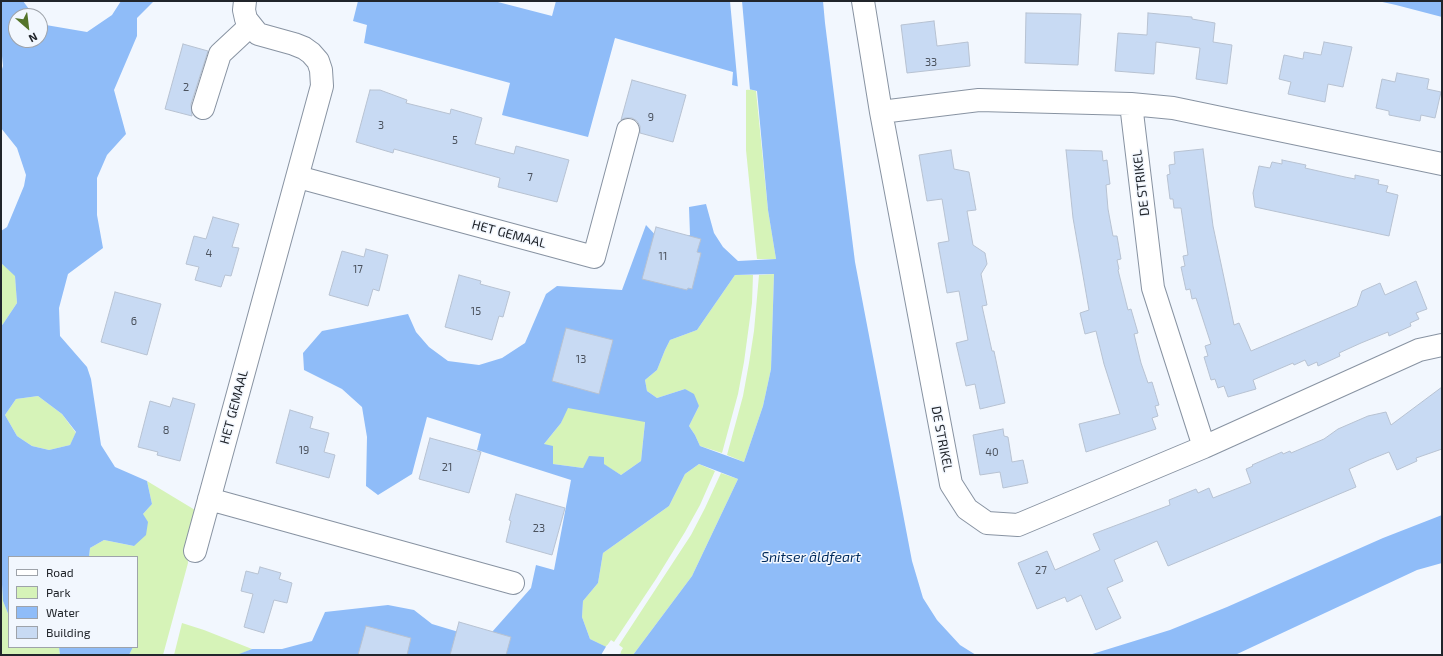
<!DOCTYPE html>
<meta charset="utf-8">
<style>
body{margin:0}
#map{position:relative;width:1443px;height:656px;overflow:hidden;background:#f2f7fe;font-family:"Exo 2",sans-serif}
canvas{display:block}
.frame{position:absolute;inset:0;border:2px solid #21252b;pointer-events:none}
.legend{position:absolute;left:8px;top:556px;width:130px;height:92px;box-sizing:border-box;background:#f2f7fe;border:1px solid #9ea3aa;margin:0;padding:5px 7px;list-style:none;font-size:12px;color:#21252b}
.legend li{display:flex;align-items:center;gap:8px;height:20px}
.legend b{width:20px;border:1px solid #9ea3aa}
.north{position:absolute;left:8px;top:8px;width:40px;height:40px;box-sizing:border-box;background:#f2f7fe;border:1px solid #9ea3aa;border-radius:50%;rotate:152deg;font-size:11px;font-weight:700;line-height:16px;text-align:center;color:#21252b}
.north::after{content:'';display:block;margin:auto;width:14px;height:18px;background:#54742a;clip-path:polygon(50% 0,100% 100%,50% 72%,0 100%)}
</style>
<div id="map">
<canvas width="1443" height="656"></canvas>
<div class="frame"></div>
<ul class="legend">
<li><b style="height:5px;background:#fff"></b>Road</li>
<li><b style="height:11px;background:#d6f3b8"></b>Park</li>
<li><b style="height:11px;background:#8fbcf8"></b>Water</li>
<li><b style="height:11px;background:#c8daf3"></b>Building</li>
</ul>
<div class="north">N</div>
</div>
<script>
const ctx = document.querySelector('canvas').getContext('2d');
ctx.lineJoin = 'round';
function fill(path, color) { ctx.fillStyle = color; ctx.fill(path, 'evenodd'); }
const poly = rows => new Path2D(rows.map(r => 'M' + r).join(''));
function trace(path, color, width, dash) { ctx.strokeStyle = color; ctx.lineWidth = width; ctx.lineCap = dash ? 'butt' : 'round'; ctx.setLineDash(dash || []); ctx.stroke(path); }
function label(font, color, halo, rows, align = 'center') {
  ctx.font = font + ' "Exo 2",sans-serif'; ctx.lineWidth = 3; ctx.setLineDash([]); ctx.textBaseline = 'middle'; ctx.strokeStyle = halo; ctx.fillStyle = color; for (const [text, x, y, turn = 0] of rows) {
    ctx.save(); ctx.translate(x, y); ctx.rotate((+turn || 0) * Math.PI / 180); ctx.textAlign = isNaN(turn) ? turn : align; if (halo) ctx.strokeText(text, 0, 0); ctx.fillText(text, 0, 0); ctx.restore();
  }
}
fill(poly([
 [749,89,756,91,768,210,776,259,757,259,746,150,746,90],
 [1,263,15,275,17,303,3,324,1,326],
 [774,274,771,369,763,406,744,462,727,455,743,396,749,363,754,331,759,275],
 [735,275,753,275,752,303,744,362,738,394,722,453,700,446,695,435,689,426,699,406,685,389,657,398,647,391,645,380,657,370,665,350,670,340,697,330],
 [38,396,62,414,76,433,70,445,49,450,32,446,17,436,5,415,16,399],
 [567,407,645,421,641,461,621,475,603,464,604,457,583,468,553,464,544,444,561,423],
 [699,464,715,471,700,505,685,532,656,579,614,642,611,640,606,647,590,639,582,617,583,601,598,583,603,553,669,506,685,474],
 [721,473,738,479,692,576,633,655,623,655,620,653,623,648,619,645,691,535,705,508],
 [147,481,195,510,187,552,188,563,163,655,129,655,133,647,137,647,137,557,89,557,90,548,104,540,134,546,143,514,152,504],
 [1,568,3,601,9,616,9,647,59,647,60,655,1,655],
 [182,623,204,630,252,649,240,654,240,655,174,655]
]), '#d6f3b8');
fill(poly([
 [1,1,23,1,34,16,16,16,16,40,40,40,40,24,87,32,112,15,121,1,154,1,137,18,137,36,114,90,126,134,107,155,97,178,97,215,103,248,68,274,59,308,60,336,87,367,91,379,101,445,115,467,147,481,152,504,143,514,148,522,146,535,134,546,104,540,90,548,89,557,9,557,9,616,3,601,1,568,1,326,3,324,17,303,15,276,1,263,1,231,7,227,24,186,26,175,17,148,1,128,1,72,3,66,1,46],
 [38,396,62,414,76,432,70,445,49,450,32,446,17,436,5,415,16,399],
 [358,1,494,1,552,16,556,1,823,1,825,23,855,262,912,561,923,598,937,620,960,645,976,655,633,655,692,576,738,479,699,464,685,474,669,506,603,553,598,583,583,601,582,617,590,639,623,655,240,655,239,654,252,649,282,649,312,641,325,612,388,605,414,610,432,624,472,636,492,632,531,588,536,565,554,570,571,480,477,450,481,434,427,417,412,474,378,495,366,486,367,437,362,407,342,389,304,370,303,353,322,331,408,314,416,332,429,347,448,361,479,365,502,358,525,343,546,294,557,286,622,290,646,225,661,241,690,235,689,207,706,204,714,233,723,247,738,261,776,259,768,210,757,91,732,85,733,72,615,38,588,137,502,115,510,83,364,43,367,25,353,21],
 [774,274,771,369,763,406,744,462,700,446,695,435,689,426,699,406,694,394,685,389,657,398,647,391,645,380,657,370,665,350,670,340,697,330,735,275],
 [568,408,645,422,641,461,621,475,604,464,604,457,589,456,583,468,553,464,553,446,544,444,561,423],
 [1378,1,1442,1,1442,17,1396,5],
 [1442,515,1442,563,1417,570,1235,655,1089,655,1170,630,1227,607,1383,538],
 [59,647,133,647,129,655,60,655]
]), '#8fbcf8');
fill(poly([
 [730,1,742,1,750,90,738,88],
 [607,645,621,652,619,655,601,655]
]), '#f2f7fe');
const building = poly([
 [1026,13,1081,14,1078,65,1025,63,1026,13],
 [1148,13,1192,17,1192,19,1215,23,1213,42,1232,45,1227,84,1196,79,1200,48,1156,42,1154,74,1115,71,1118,33,1147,35,1148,13],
 [934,21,937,46,968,42,970,66,907,73,901,25,934,21],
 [1324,42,1352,47,1343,87,1328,84,1325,102,1288,94,1291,82,1279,79,1284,55,1303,59,1304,52,1321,55,1324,42],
 [183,44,208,51,191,104,192,116,165,109,183,44],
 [1397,73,1429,79,1427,89,1441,92,1435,118,1421,115,1420,121,1389,115,1389,111,1376,108,1382,79,1395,82,1397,73],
 [632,80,686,95,673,142,640,133,640,126,637,121,632,118,625,118,621,120,632,80],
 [370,90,380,90,407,100,406,103,450,114,451,109,482,118,475,144,514,154,516,146,569,160,557,202,498,187,500,178,394,149,393,153,356,142,370,90],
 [1203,149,1213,226,1234,325,1239,323,1251,351,1357,306,1362,291,1380,283,1385,295,1416,281,1427,309,1416,313,1419,319,1410,323,1411,326,1389,336,1388,332,1361,343,1339,353,1340,356,1318,366,1317,362,1308,366,1305,360,1294,365,1293,363,1253,380,1256,389,1228,397,1224,386,1218,388,1215,379,1211,380,1204,357,1208,356,1205,346,1211,344,1196,298,1192,299,1190,289,1186,290,1181,267,1185,266,1183,256,1188,255,1181,208,1174,208,1173,199,1170,199,1167,175,1170,174,1169,165,1175,164,1174,152,1203,149],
 [951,150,954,169,969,172,976,210,967,211,973,245,985,253,987,264,981,274,987,305,982,306,992,351,994,351,1005,403,980,409,975,384,966,386,956,343,968,340,959,291,947,293,938,243,949,241,942,199,927,201,919,155,951,150],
 [1066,150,1102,151,1103,161,1107,160,1110,184,1106,185,1108,209,1113,236,1117,236,1121,259,1117,260,1119,269,1118,270,1128,310,1131,309,1138,333,1134,334,1141,363,1148,383,1152,382,1159,405,1155,406,1158,416,1152,418,1156,429,1086,452,1079,424,1120,414,1104,364,1096,331,1085,334,1080,313,1089,310,1073,218,1066,150],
 [1282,160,1306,165,1305,168,1345,177,1355,179,1355,175,1379,180,1378,184,1388,186,1386,192,1398,195,1389,236,1255,207,1253,193,1259,166,1270,168,1272,162,1282,164,1282,160],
 [213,217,239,224,232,247,239,248,231,276,225,275,221,287,195,280,199,267,186,264,194,236,206,239,213,217],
 [656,227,701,239,697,252,701,253,692,289,688,288,687,290,642,279,656,227],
 [366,249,388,255,379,291,373,289,368,306,329,295,342,251,364,257,366,249],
 [459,275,481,281,480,284,510,292,503,317,499,316,492,340,445,327,459,275],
 [115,292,161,304,147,355,101,342,115,292],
 [566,328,613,340,599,394,552,381,566,328],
 [1442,387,1442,449,1416,458,1417,461,1397,470,1389,452,1369,460,1349,469,1356,487,1168,566,1157,541,1114,560,1123,581,1107,588,1121,618,1096,630,1081,595,1067,602,1065,597,1037,609,1018,563,1047,551,1055,570,1100,550,1093,534,1170,505,1169,500,1196,489,1198,493,1209,488,1213,498,1251,483,1246,469,1253,466,1252,465,1282,452,1283,454,1290,451,1291,453,1324,439,1338,429,1368,416,1386,412,1391,425,1442,387],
 [173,398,195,404,180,461,157,455,158,452,138,447,150,401,170,407,173,398],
 [290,410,313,417,310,428,329,433,324,452,335,455,329,478,276,463,290,410],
 [1003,429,1004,436,1008,437,1012,462,1023,460,1028,483,1003,488,1000,472,980,475,973,435,1003,429],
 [430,438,481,452,469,493,419,479,430,438],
 [516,494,565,508,552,555,506,542,511,521,509,520,516,494],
 [260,567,281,573,279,579,292,583,287,603,274,600,264,633,244,627,253,594,241,591,246,571,258,574,260,567],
 [459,622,511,637,506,655,450,655,459,622],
 [366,626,411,638,407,655,358,655,366,626]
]);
fill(building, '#c8daf3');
trace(building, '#b7c2d2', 1);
const minor = poly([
 [863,1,881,112],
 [1131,104,1153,288,1204,447],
 [203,108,220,54,250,26],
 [1442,164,1173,108,1131,104,979,100,881,112,951,484,967,509,987,523,1018,525,1204,447,1419,350,1442,345],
 [298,177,594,257,628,130],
 [209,499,513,583],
 [195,551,322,86,321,70,318,61,311,53,304,48,294,44,258,34,246,19,244,10,245,1]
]);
trace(minor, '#8893a2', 24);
trace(minor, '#fff', 22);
label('11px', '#4b525d', null, [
 ["33",931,62],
 ["2",186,87],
 ["9",651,117],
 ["3",381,125],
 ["5",455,140],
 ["7",530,177],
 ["4",209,253],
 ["11",663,256],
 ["17",358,269],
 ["15",476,311],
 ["6",134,321],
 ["13",581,359],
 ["8",166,430],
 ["19",304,450],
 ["40",992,452],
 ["21",447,467],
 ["23",539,528],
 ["27",1041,570]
]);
label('13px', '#21252b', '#f2f7fe', [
 ["DE STRIKEL",1141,183,-97],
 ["HET GEMAAL",509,234,15],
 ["HET GEMAAL",234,407,-75],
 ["DE STRIKEL",942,439,79]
]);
label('italic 14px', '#002b5e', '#f2f7fe', [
 ["Snitser âldfeart",811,557]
]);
</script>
